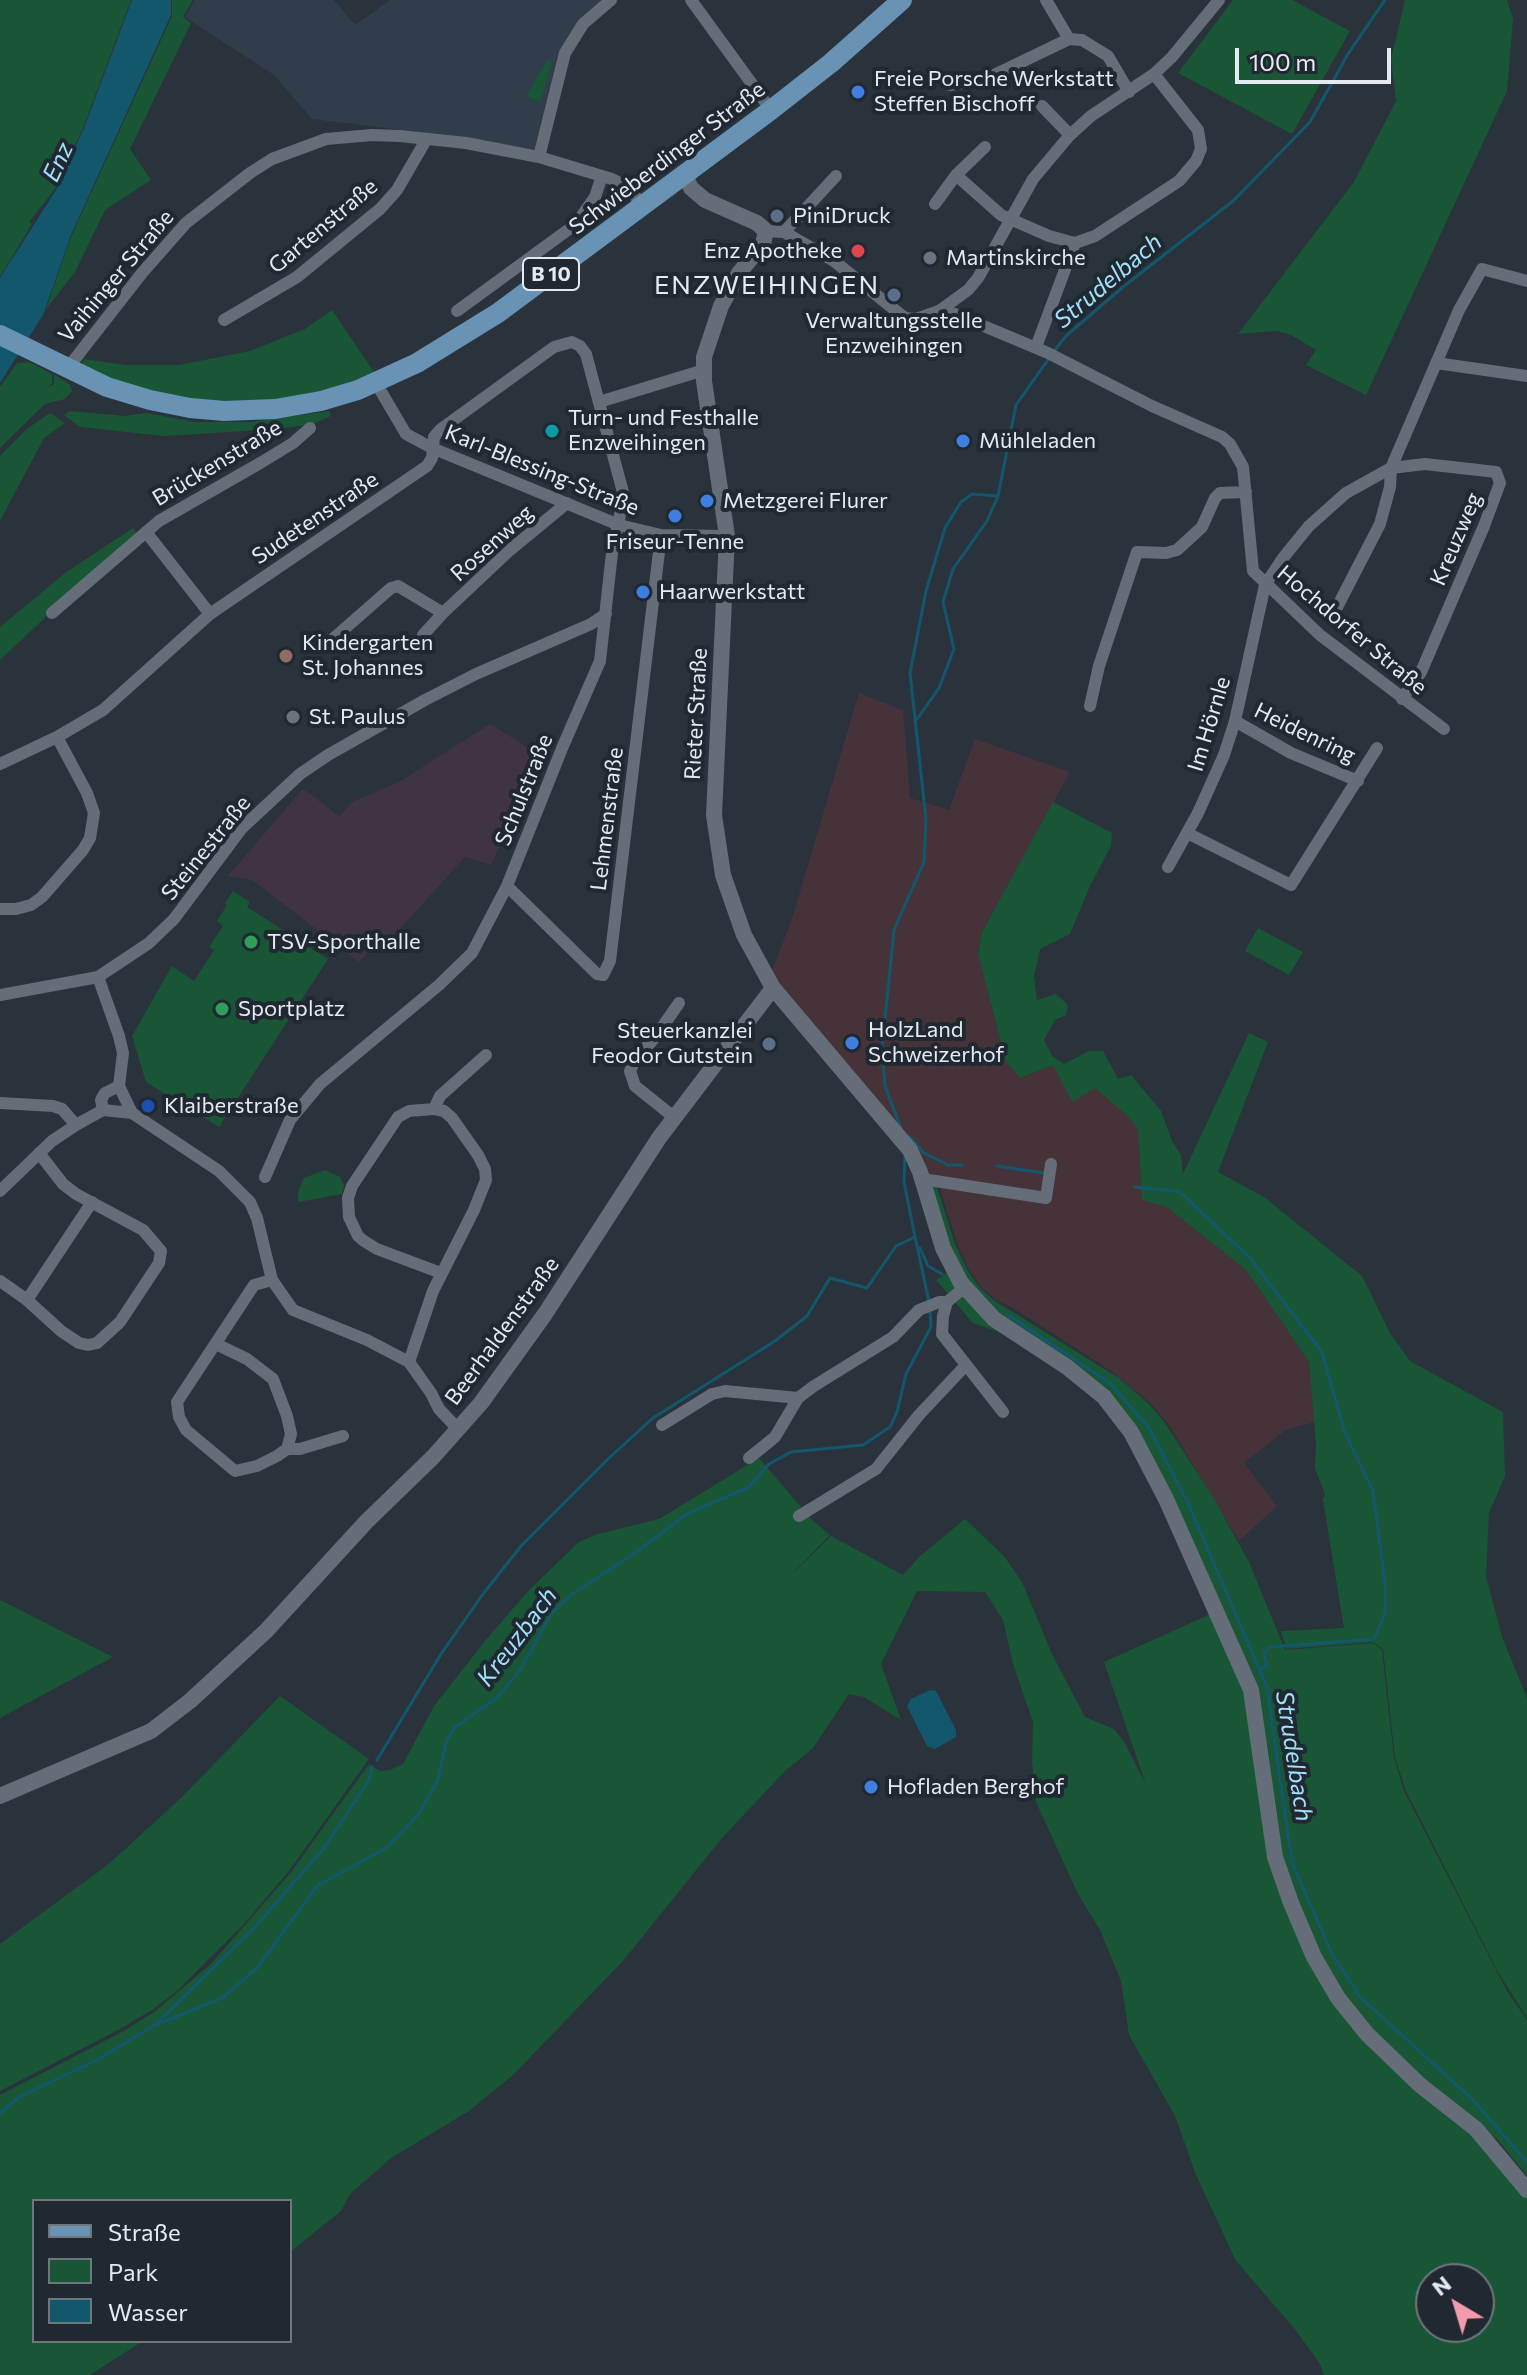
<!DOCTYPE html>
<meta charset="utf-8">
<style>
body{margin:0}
#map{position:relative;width:1527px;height:2375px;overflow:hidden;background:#2a323c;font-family:Commissioner,sans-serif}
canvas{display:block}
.legend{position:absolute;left:32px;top:2199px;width:260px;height:144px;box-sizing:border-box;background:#202831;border:2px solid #6f767d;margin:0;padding:10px 14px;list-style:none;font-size:24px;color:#e5eaf0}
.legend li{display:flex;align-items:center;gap:16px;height:40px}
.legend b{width:40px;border:2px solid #6f767d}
.north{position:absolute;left:1415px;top:2263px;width:80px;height:80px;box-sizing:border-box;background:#202831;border:2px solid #6f767d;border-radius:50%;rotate:322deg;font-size:22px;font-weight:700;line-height:32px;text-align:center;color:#e5eaf0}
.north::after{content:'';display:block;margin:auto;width:28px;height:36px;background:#f39aab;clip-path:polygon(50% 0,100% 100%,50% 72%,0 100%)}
.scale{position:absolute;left:1235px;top:48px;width:156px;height:36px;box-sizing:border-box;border:4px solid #e5eaf0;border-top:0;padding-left:10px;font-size:24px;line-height:28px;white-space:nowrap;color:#e5eaf0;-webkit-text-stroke:6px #202831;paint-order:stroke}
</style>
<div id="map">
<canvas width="1527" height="2375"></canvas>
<ul class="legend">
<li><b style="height:10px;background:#6893b5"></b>Straße</li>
<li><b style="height:22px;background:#195636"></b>Park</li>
<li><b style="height:22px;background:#13576d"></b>Wasser</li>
</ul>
<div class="north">N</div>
<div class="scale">100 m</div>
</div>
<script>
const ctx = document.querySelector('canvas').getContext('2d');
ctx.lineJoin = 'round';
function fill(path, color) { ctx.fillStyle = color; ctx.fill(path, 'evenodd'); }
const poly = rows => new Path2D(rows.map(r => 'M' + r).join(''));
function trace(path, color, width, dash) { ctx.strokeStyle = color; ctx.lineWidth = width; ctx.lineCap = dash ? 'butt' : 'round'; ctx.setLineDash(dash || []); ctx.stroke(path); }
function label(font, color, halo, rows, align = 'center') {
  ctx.font = font + ' Commissioner,sans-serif'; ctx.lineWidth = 8; ctx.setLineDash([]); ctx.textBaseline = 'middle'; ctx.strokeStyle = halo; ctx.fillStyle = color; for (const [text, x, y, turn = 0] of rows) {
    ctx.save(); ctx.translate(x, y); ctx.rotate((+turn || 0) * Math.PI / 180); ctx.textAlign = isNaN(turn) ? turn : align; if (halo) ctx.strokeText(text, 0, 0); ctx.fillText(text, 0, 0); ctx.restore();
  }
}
fill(poly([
 [195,0,334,0,355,25,390,0,607,0,581,23,539,150,434,134,312,119,274,75,185,17]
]), '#313d4b');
fill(poly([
 [859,693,903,710,910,798,949,810,975,739,1070,772,982,932,978,954,1006,1062,1021,1078,1053,1064,1095,1088,1131,1118,1138,1131,1142,1199,1167,1207,1246,1270,1309,1362,1315,1422,1287,1429,1244,1463,1277,1506,1239,1541,1167,1422,1150,1403,1111,1371,1013,1308,996,1300,980,1286,968,1268,957,1243,937,1179,927,1176,769,978,791,922]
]), '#46333a');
fill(poly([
 [490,724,540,755,491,865,465,857,379,952,372,948,359,962,252,880,228,876,303,789,339,816,354,801,399,782]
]), '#413442');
fill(poly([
 [0,0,131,0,83,128,55,189,29,222,32,224,0,277],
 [172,0,193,0,183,17,191,23,130,149,151,180,105,210,75,272,46,309,71,237,172,16],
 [1233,0,1292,0,1350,31,1292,134,1178,73],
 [1405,0,1507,0,1513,19,1507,91,1366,395,1306,365,1316,350,1291,335,1277,331,1238,334,1354,182,1396,101,1391,59],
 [548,59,552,62,540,102,526,96],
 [332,310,376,375,355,384,270,402,220,402,174,396,129,385,83,368,81,365,84,359,126,365,179,365,250,351,305,329],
 [29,362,52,374,52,383,46,388,54,384,54,374,70,385,72,391,65,399,45,404,0,448,0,387,17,363],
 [70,411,124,416,147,413,195,422,251,422,329,411,331,416,313,424,278,429,164,436,80,427,64,415],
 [50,413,65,423,44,438,0,521,0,456,28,428],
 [133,528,138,535,82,583,0,660,0,627,65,573],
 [1053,802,1112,833,1111,846,1090,886,1070,934,1040,949,1034,976,1037,1000,1056,994,1068,1005,1066,1015,1055,1020,1044,1040,1052,1056,1064,1064,1089,1051,1103,1051,1118,1079,1131,1075,1161,1111,1172,1141,1181,1155,1183,1174,1249,1033,1268,1042,1218,1172,1264,1197,1362,1276,1390,1333,1410,1361,1503,1412,1505,1476,1489,1513,1486,1576,1502,1637,1527,1698,1527,2018,1498,1972,1406,1791,1395,1758,1383,1649,1373,1642,1286,1649,1281,1631,1344,1628,1323,1500,1325,1494,1315,1468,1316,1444,1309,1362,1246,1270,1167,1207,1142,1200,1138,1131,1130,1118,1095,1088,1072,1102,1053,1065,1020,1078,1006,1062,978,954,982,932],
 [233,891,250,902,247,907,328,959,219,1127,146,1082,132,1036,172,966,194,981,214,950,209,947,223,926,217,921,227,905,225,903],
 [1258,928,1303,952,1289,975,1245,951],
 [325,1170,340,1177,344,1185,342,1194,298,1202,298,1192,304,1178],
 [929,1184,936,1184,955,1244,967,1269,979,1287,995,1301,1119,1378,1149,1404,1165,1423,1213,1497,1249,1562,1285,1650,1373,1643,1382,1650,1394,1758,1404,1791,1507,1991,1527,2020,1527,2176,1497,2139,1422,2081,1341,1995,1287,1881,1257,1702,1127,1418,1025,1341,973,1323,936,1280,960,1264,941,1225],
 [759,1458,812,1520,830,1535,781,1585,831,1536,903,1575,920,1556,965,1519,1004,1556,1022,1582,1052,1654,1085,1717,1114,1729,1125,1743,1146,1785,1104,1662,1213,1613,1242,1677,1263,1809,1324,1983,1475,2131,1527,2189,1527,2375,1324,2375,1320,2364,1294,2328,1236,2261,1196,2175,1175,2116,1129,2035,1121,1981,1100,1930,1078,1894,1036,1802,1032,1761,1033,1722,1013,1664,1003,1620,985,1592,917,1591,881,1664,901,1720,864,1697,849,1694,813,1748,784,1772,722,1838,623,1961,512,2076,469,2111,391,2158,350,2194,341,2211,290,2252,290,2201,34,2201,34,2341,143,2341,90,2375,0,2375,0,2095,122,2032,154,2012,211,1964,291,1872,369,1764,380,1771,390,1770,403,1764,434,1706,485,1641,528,1591,579,1542,598,1534,659,1519],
 [1431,2279,1479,2279,1479,2327,1431,2327],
 [0,1600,10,1605,113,1657,0,1718],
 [280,1696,369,1759,289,1871,244,1924,177,1991,152,2010,120,2029,0,2091,0,1944,110,1863,182,1797]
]), '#195636');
fill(poly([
 [132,0,171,0,171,15,71,235,43,315,0,383,0,278,56,190,84,128],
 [930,1690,936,1691,956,1730,956,1737,935,1749,927,1746,907,1706,911,1699]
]), '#13576d');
trace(poly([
 [1054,351,1066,336,1123,287,1233,201,1310,122,1348,54,1385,0],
 [915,722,939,688,954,649,943,602,953,569,987,521,998,496,1016,405,1050,357],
 [902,1131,885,1086,882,1048,894,930,924,862,926,819,910,673,926,591,945,528,961,502,972,494,998,496],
 [909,1136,924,1153,948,1165,962,1165],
 [905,1154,904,1182,915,1237],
 [997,1166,1044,1173],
 [1135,1187,1180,1192,1250,1258,1322,1352,1345,1433,1373,1491,1385,1583,1385,1614,1374,1639,1269,1647,1264,1654,1267,1665,1260,1670],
 [920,1248,928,1266,942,1274],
 [1008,1315,1111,1384,1149,1428,1187,1501,1267,1687,1292,1862,1331,1952,1360,1997,1472,2099,1527,2162],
 [377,1760,441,1654,483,1594,521,1546,608,1459,653,1418,775,1341,807,1316,830,1278,867,1288,896,1246,915,1237,929,1302],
 [156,2024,255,1927,324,1848,369,1780,372,1767],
 [0,2113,19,2097,97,2060,153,2026,222,1998,257,1968,317,1886,386,1848,418,1815,438,1780,446,1742,455,1727,497,1698,521,1669,551,1614,571,1595,635,1553,687,1514,749,1487,769,1464,791,1452,863,1445,890,1427,897,1412,906,1374,931,1327,930,1310]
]), '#13576d', 3);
trace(poly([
 [691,0,771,110],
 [1046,0,1069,39,1082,40,1108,56,1129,92],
 [950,85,986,79,1069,39],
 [1042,106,1070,135],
 [985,147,956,175,1001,215,1049,236,1075,243,1095,236,1179,181,1196,161,1201,149,1198,130,1154,74],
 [539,157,565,53,583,24,611,0],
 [935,204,956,175],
 [766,231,784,232,834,261,905,318,916,319,939,311,968,290,978,278,1033,179,1070,135,1091,116,1154,74,1172,57,1219,0],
 [784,232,836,176],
 [457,311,576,224,595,197,602,176],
 [939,311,955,314,1048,353,1152,406,1222,437,1230,444,1243,467,1253,571,1320,635,1444,729],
 [224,320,297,277,380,209,397,190,426,140],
 [1036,347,1075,243],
 [1436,363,1527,376],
 [67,369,142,273,186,223,250,173,272,159,326,139,372,135,400,136,466,143,539,157,612,179,626,186,643,205],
 [376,383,406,434,432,448,619,525,661,535,727,536],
 [599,402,704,370],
 [146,532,210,614],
 [52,613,159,521,262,462,293,443,310,428],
 [1334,613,1380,524,1390,487,1391,468,1459,310,1482,269,1527,281],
 [423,635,443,613],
 [334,638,391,588,398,586,443,613,510,550,567,503],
 [1090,706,1099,666,1137,552,1166,553,1177,550,1202,527,1215,498,1220,493,1246,492],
 [1235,721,1291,753,1358,781],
 [0,764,57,737,103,710,210,614,427,466,432,458,434,437,441,429,554,347,572,342,580,346,586,354,624,496,612,553,600,661,563,746,507,886,472,953,439,985,320,1084,290,1120,265,1177],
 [1187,833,1291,885,1377,748],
 [1168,867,1198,813,1224,755,1235,721,1265,585,1283,558,1309,526,1346,493,1391,468,1425,464,1496,472,1500,483,1484,526,1421,672,1402,699],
 [507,886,597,974,603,975,610,961,661,535],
 [0,909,16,909,31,905,42,897,83,850,90,838,94,813,87,793,57,737],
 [98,977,119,1036,123,1053,119,1086,132,1113,219,1171,250,1202,257,1218,272,1280,293,1310,367,1340,409,1362,431,1393,439,1409,458,1429],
 [0,995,98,977,149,943,174,919,242,828,300,774,328,755,425,700,476,674,591,624,606,614],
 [0,1103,53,1106,62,1109,76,1125],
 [434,1109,409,1111,398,1117,352,1186,348,1198,349,1217,358,1236,364,1241,377,1249,441,1273],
 [103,1110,101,1100,105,1093,119,1086],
 [675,1118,635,1086,630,1071,634,1062,656,1036,679,1003],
 [922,1179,1046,1198,1051,1164],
 [0,1191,52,1141,76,1125,103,1110,132,1113],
 [0,1281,27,1300,61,1331,79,1343,88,1345,97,1343,120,1322,159,1263,161,1251,143,1230,76,1194,63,1184,39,1153],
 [965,1287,947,1302,943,1316,942,1334,1003,1412],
 [27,1300,92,1202],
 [216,1344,247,1359,273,1379,287,1416,291,1434,287,1449,277,1456,257,1466,235,1471,186,1430,179,1417,177,1402,254,1285,272,1280],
 [409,1362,433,1291,474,1210,486,1180,485,1169,478,1155,452,1118,444,1111,434,1109,440,1096,486,1055],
 [662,1425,712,1394,725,1391,798,1398],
 [287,1449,300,1449,343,1436],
 [749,1458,775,1437,798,1398,814,1386,893,1337,919,1310,939,1302,947,1302],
 [799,1516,876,1469,919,1415,966,1365]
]), '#646d78', 12);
trace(poly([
 [685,175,691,188,705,200,757,223,766,231,763,244,739,273,721,306,704,357,704,381,727,536,714,815,723,875,744,935,773,988,910,1150,920,1172,943,1248,961,1283,994,1319,1067,1367,1104,1397,1131,1432,1166,1499,1251,1690,1275,1857,1291,1903,1314,1957,1338,1998,1367,2034,1420,2085,1476,2129,1527,2190],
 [0,1796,151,1731,190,1701,266,1631,366,1522,433,1457,481,1403,545,1314,659,1138,773,988]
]), '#646d78', 16);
trace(poly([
 [0,335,107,387,150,400,190,408,224,411,275,409,321,401,358,390,417,363,498,313,771,110,831,63,902,0]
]), '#6893b5', 20);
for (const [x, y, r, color] of [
 [858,92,8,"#3f7fe0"],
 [777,216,8,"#5c6f8a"],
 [858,251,8,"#e0444e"],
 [930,258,8,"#6b7280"],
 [894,295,8,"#5c6f8a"],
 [552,431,8,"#0f9aa8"],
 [963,441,8,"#3f7fe0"],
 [707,501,8,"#3f7fe0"],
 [675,516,8,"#3f7fe0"],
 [643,592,8,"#3f7fe0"],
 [286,656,8,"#8d6e63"],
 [293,717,8,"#6b7280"],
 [251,942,8,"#2e9e5b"],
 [222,1009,8,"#2e9e5b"],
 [852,1043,8,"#3f7fe0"],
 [769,1044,8,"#5c6f8a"],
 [148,1106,8,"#1a4fb4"],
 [871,1787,8,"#3f7fe0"]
]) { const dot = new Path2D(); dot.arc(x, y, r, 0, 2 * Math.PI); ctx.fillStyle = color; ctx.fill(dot); trace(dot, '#202831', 3); }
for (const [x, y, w] of [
 [551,274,56]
]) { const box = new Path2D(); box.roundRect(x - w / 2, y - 16, w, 32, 6); ctx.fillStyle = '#202831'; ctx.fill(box); trace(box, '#e5eaf0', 2); }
label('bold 20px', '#e5eaf0', null, [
 ["B 10",551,274]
]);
label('22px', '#e5eaf0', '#202831', [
 ["Freie Porsche Werkstatt",874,79],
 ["Steffen Bischoff",874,104],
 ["PiniDruck",793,216],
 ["Enz Apotheke",842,251,"right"],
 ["Martinskirche",946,258],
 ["Verwaltungsstelle",894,321,"center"],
 ["Enzweihingen",894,346,"center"],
 ["Turn- und Festhalle",568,418],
 ["Enzweihingen",568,443],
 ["Mühleladen",979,441],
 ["Metzgerei Flurer",723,501],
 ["Friseur-Tenne",675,542,"center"],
 ["Haarwerkstatt",659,592],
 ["Kindergarten",302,643],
 ["St. Johannes",302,668],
 ["St. Paulus",309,717],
 ["TSV-Sporthalle",267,942],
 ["Sportplatz",238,1009],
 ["HolzLand",868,1030],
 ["Schweizerhof",868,1055],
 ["Steuerkanzlei",753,1031,"right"],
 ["Feodor Gutstein",753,1056,"right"],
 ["Klaiberstraße",164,1106],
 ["Hofladen Berghof",887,1787]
], 'left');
label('22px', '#e5eaf0', '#202831', [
 ["Schwieberdinger Straße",667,158,-37],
 ["Gartenstraße",323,226,-40],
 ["Vaihinger Straße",116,276,-50],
 ["Brückenstraße",217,463,-31],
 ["Karl-Blessing-Straße",542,470,22],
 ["Sudetenstraße",315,518,-34],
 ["Kreuzweg",1456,539,-67],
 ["Rosenweg",492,543,-42],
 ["Hochdorfer Straße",1352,630,40],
 ["Rieter Straße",696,714,-87],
 ["Im Hörnle",1209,724,-73],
 ["Heidenring",1305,733,26],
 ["Schulstraße",524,790,-68],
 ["Lehmenstraße",607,819,-83],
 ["Steinestraße",206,848,-51],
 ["Beerhaldenstraße",502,1331,-54]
]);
label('italic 24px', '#a2e1fb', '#202831', [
 ["Enz",58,162,-65],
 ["Strudelbach",1108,281,-40],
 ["Kreuzbach",517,1637,-53],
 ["Strudelbach",1294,1756,81]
]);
ctx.letterSpacing = '2px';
label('26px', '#e5eaf0', '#202831', [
 ["ENZWEIHINGEN",767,285]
]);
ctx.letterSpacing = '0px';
</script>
